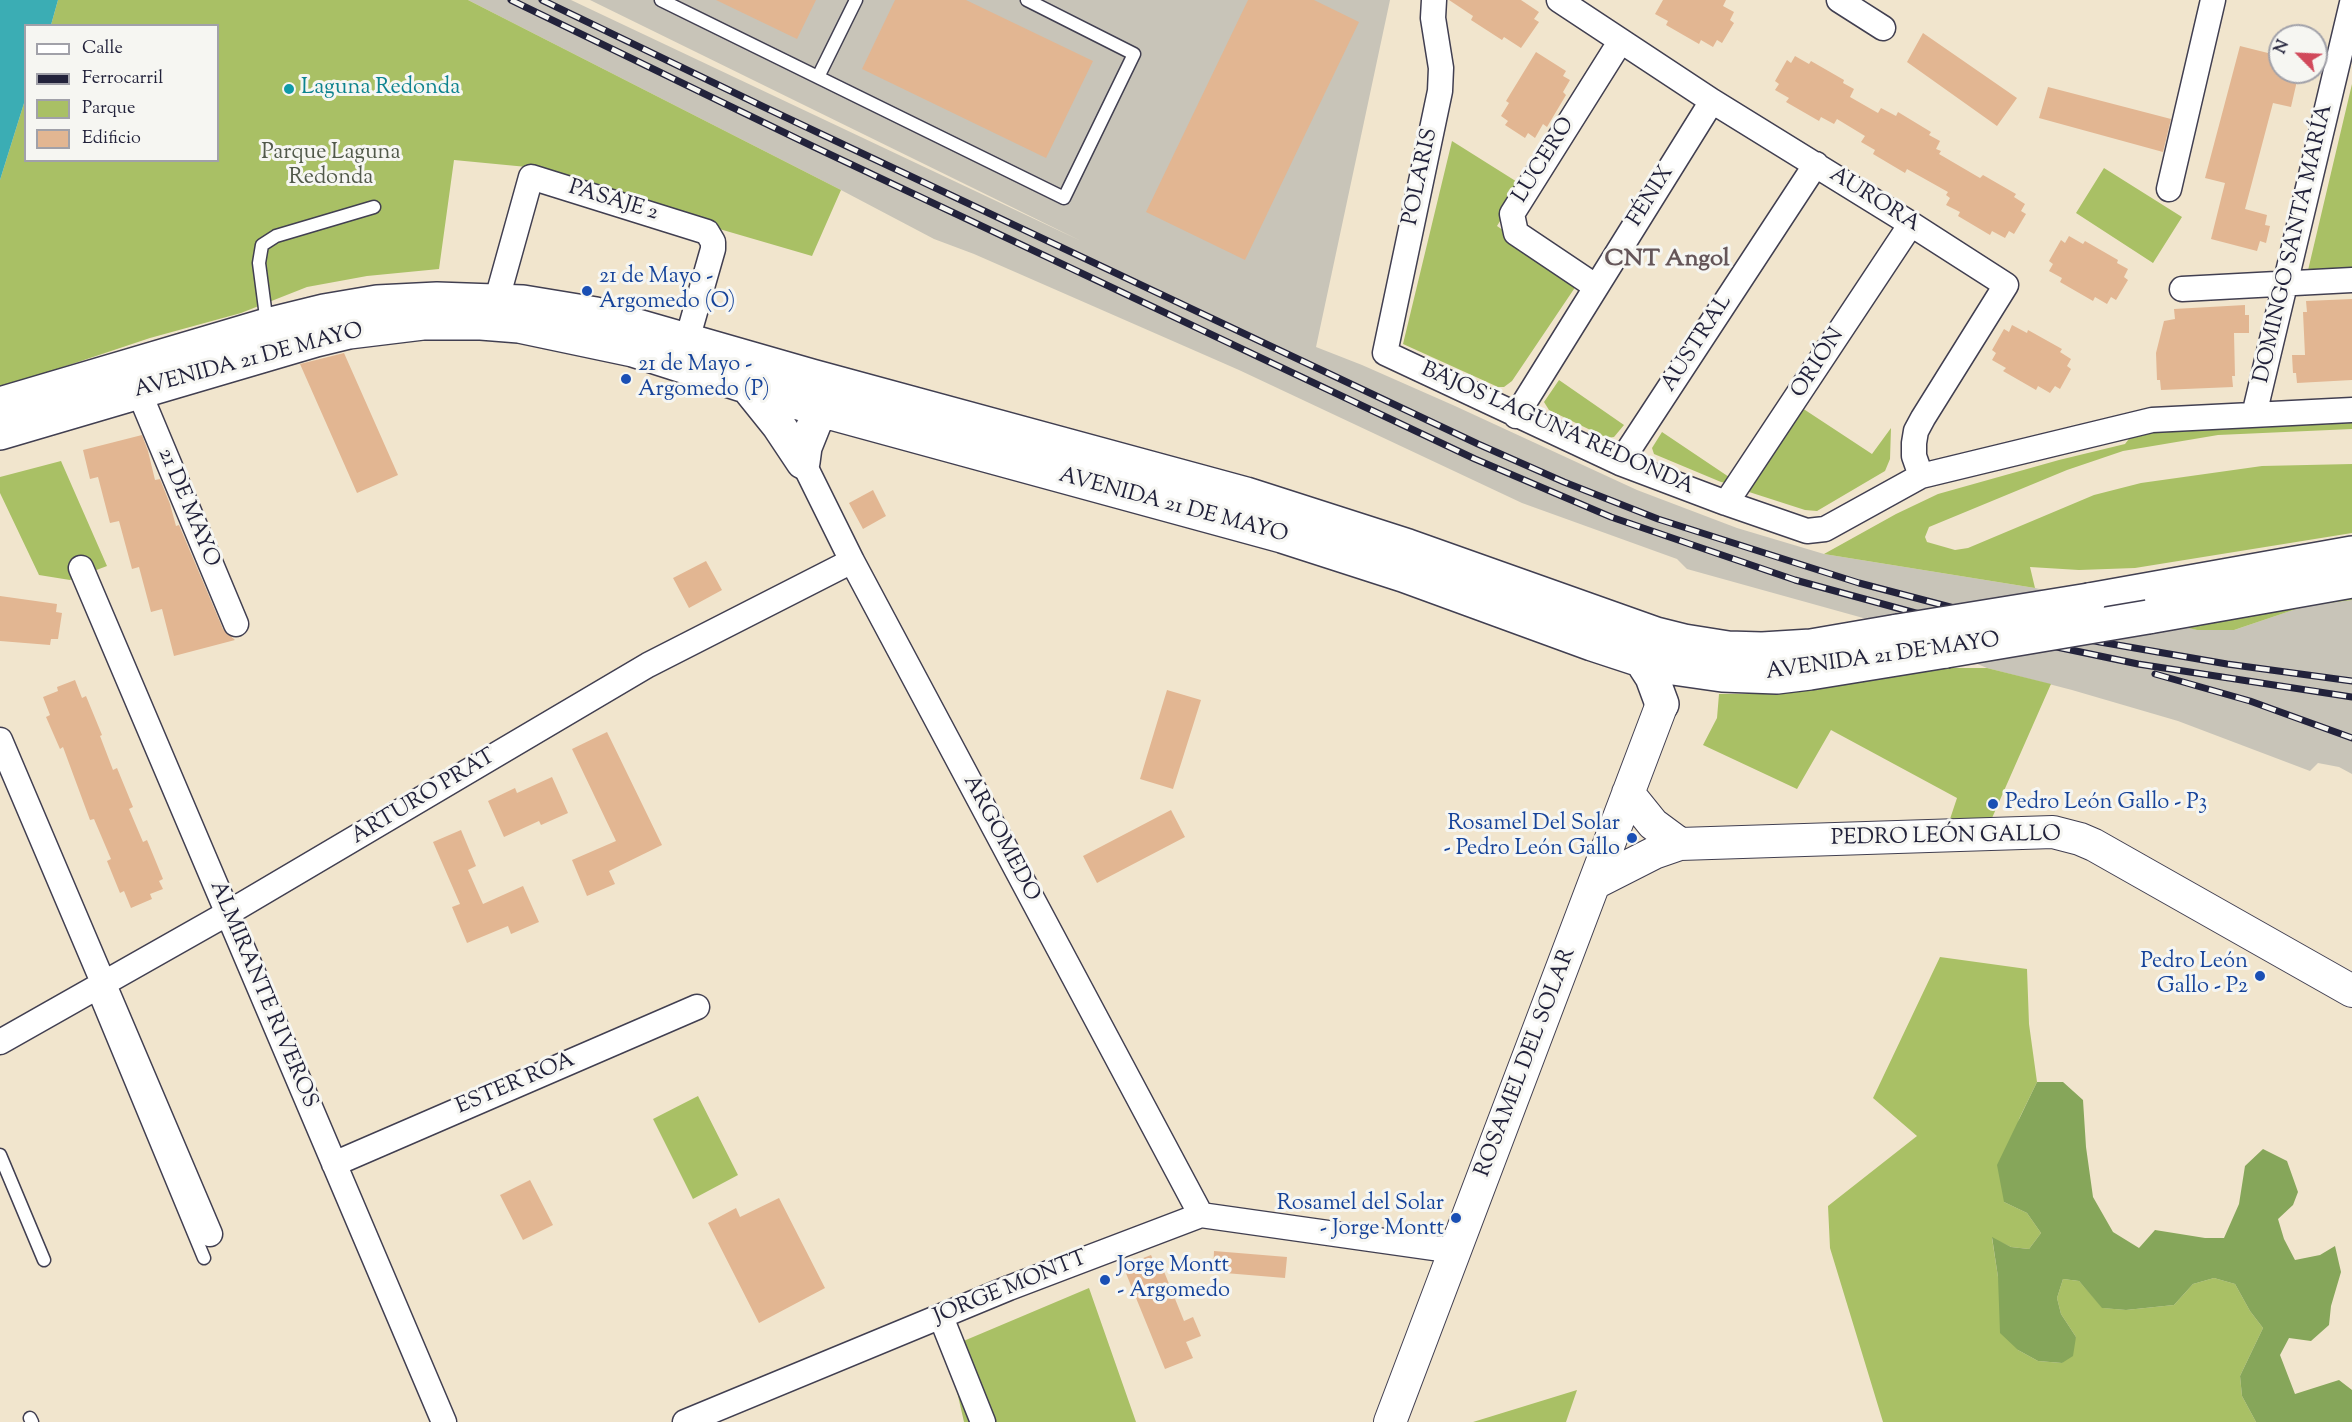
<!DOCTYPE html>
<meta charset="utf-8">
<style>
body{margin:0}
#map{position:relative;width:2352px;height:1422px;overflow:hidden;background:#f1e5cd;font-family:"Sorts Mill Goudy",serif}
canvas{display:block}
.legend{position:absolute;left:24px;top:24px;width:195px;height:138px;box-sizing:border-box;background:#f6f6f2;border:2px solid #a1a1a9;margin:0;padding:8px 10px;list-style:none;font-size:18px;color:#22223b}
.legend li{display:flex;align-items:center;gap:12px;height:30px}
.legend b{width:30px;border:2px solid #a1a1a9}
.north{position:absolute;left:2268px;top:24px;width:60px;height:60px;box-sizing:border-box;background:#f6f6f2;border:2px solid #a1a1a9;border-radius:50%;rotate:294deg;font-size:16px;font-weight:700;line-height:24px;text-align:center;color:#22223b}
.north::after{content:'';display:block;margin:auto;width:21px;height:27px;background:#d1495b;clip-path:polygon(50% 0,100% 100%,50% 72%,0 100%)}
</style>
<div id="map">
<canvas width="2352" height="1422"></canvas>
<ul class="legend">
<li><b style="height:8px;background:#fff"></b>Calle</li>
<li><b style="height:8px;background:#22223b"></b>Ferrocarril</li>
<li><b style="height:16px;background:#a9c065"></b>Parque</li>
<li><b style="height:16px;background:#e2b692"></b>Edificio</li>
</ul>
<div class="north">N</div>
</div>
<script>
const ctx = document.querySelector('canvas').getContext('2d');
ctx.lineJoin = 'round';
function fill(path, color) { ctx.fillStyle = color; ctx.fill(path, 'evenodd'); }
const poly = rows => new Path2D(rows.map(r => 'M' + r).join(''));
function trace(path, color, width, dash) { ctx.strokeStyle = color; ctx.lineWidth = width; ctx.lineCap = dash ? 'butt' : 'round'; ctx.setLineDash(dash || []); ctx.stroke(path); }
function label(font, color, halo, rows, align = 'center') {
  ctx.font = font + ' "Sorts Mill Goudy",serif'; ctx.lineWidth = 6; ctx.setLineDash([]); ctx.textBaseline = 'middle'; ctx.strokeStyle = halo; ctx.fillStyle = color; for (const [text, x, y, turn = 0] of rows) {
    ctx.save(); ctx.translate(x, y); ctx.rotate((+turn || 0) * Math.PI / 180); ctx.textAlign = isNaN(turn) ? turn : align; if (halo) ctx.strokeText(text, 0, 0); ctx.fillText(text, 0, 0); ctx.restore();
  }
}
fill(poly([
 [468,0,571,0,1081,241,590,0,1390,0,1316,347,1362,365,1455,406,1637,490,1737,528,1824,554,2035,588,2089,600,2197,630,2234,630,2305,606,2352,600,2352,774,2339,767,2318,763,2310,771,2178,721,2072,690,1987,668,1874,621,1687,569,1677,559,1522,503,1239,370,974,254,934,239,841,190]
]), '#c8c4b8');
fill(poly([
 [58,0,468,0,841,190,812,256,716,228,527,167,454,160,439,269,367,276,307,287,241,313,150,338,0,388,0,180,25,100,26,160,218,160,218,26,51,25],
 [2352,84,2352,280,2305,283],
 [1452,141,1522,185,1497,226,1574,280,1576,286,1512,381,1504,387,1498,387,1403,344],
 [2104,168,2182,217,2153,263,2076,213],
 [1559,380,1624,425,1614,437,1607,438,1549,410,1544,402],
 [1799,406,1872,454,1891,428,1890,459,1885,471,1817,511,1805,510,1746,491],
 [2352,423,2352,429,2218,435,2123,451,2067,470,1929,527,1925,537,1927,542,1955,550,1968,548,2094,495,2141,483,2262,466,2352,464,2352,533,2135,568,2079,570,2030,567,2035,588,1824,554,1896,514,1938,494,2059,460,2125,444,2138,427,2142,432,2149,433],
 [1662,432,1732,479,1727,483,1721,482,1654,454,1652,448],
 [61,461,107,566,70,580,39,575,0,493,0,477],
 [2352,591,2352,600,2305,606,2234,630,2197,630,2171,624],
 [1950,668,1987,668,2051,684,1992,818,1950,819,1957,798,1831,730,1797,789,1703,745,1717,718,1719,694,1777,694,1919,670],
 [1940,957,2027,969,2029,1024,2037,1082,2019,1119,2004,1202,2027,1213,2041,1233,2029,1249,2011,1247,1992,1238,1998,1277,2018,1350,2038,1361,2062,1363,2076,1337,2061,1314,2057,1298,2063,1279,2079,1281,2103,1308,2126,1310,2174,1305,2193,1284,2214,1278,2235,1284,2250,1311,2263,1328,2240,1376,2242,1396,2256,1422,1883,1422,1830,1248,1828,1206,1917,1136,1873,1098],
 [698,1096,738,1175,693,1199,653,1119],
 [1089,1288,1136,1422,964,1422,947,1348],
 [1577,1390,1566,1422,1473,1422]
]), '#a9c065');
fill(poly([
 [2037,1082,2063,1082,2083,1100,2086,1147,2093,1197,2113,1232,2139,1248,2155,1230,2205,1238,2224,1238,2239,1204,2245,1166,2263,1149,2287,1161,2298,1192,2293,1205,2278,1219,2284,1239,2295,1260,2320,1255,2335,1246,2341,1272,2331,1306,2329,1325,2311,1341,2289,1338,2280,1355,2295,1394,2339,1380,2352,1390,2352,1422,2256,1422,2242,1396,2240,1376,2263,1328,2250,1311,2235,1284,2214,1278,2193,1284,2174,1305,2126,1310,2102,1308,2079,1281,2063,1279,2057,1298,2061,1314,2076,1337,2073,1356,2062,1363,2038,1361,2018,1350,2000,1333,1998,1277,1992,1237,2011,1247,2029,1249,2041,1233,2027,1213,2004,1202,1997,1165]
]), '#86a65a');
fill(poly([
 [0,0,58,0,51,25,26,26,25,100,0,180]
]), '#3badb4');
fill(poly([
 [716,0,816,0,797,39],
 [895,0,966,0,1093,61,1046,158,862,69],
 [1248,0,1314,0,1359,22,1245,260,1146,212],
 [1449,0,1521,0,1539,12,1534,19,1539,22,1521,48,1504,37,1502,40,1471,20,1473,16],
 [1663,0,1726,0,1723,6,1734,12,1730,20,1734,23,1722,43,1717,40,1713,47,1701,40,1699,44,1666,25,1668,21,1655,14],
 [1923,33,2017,98,1997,126,1907,62],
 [2240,46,2280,56,2280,72,2299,72,2291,107,2273,103,2245,209,2267,215,2265,225,2270,226,2266,243,2260,241,2257,251,2211,239,2225,183,2205,178],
 [1536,52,1566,71,1563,76,1570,80,1563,92,1566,95,1547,127,1543,124,1535,138,1528,133,1525,138,1505,125,1508,121,1501,116,1509,103,1506,101],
 [1795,56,1809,64,1811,61,1844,80,1843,83,1854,89,1850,97,1878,113,1881,108,1896,116,1898,112,1931,132,1929,135,1940,141,1936,149,1941,151,1939,154,1980,178,1983,175,2016,194,2014,197,2025,204,2021,211,2026,214,2014,234,2009,231,2005,238,1992,231,1990,235,1958,216,1960,212,1946,205,1950,198,1946,195,1948,192,1907,169,1905,173,1873,154,1875,150,1861,142,1865,136,1837,119,1834,124,1821,117,1819,121,1786,102,1789,98,1775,90,1779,84,1775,81,1787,60,1791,63],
 [2048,87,2171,119,2163,152,2039,118],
 [2069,236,2083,244,2085,241,2118,260,2117,263,2128,269,2124,277,2128,280,2116,300,2111,297,2107,304,2095,297,2093,301,2060,282,2062,278,2049,271,2053,264,2049,261,2061,240,2065,243],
 [2352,299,2352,380,2297,383,2296,373,2293,373,2292,355,2305,355,2303,312,2307,312,2306,301],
 [2245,305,2245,315,2249,315,2249,333,2234,333,2235,376,2232,376,2233,387,2161,390,2160,380,2157,380,2156,353,2164,321,2175,319,2174,309],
 [2012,325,2027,333,2028,330,2062,349,2060,352,2071,359,2067,366,2071,369,2060,389,2055,386,2050,393,2038,386,2036,390,2003,371,2006,368,1992,360,1996,353,1992,350,2004,329,2009,332],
 [344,353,398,475,357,493,300,364],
 [142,435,148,451,155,480,160,479,170,504,176,526,179,525,223,629,235,640,174,656,162,609,151,612,139,567,132,569,119,521,110,523,98,477,90,479,83,450],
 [873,490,886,516,863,529,849,503],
 [706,561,722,590,689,608,673,578],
 [0,596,57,604,56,612,62,613,58,639,51,639,50,645,0,641],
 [75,680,82,698,86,696,102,735,100,736,113,770,117,768,133,807,129,809,143,842,147,840,163,879,159,881,163,889,150,894,152,899,131,908,124,891,120,893,107,861,111,859,94,819,90,820,63,747,60,749,46,717,50,715,43,697,58,691,57,687],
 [1167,690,1201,700,1173,789,1140,779],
 [607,732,662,845,609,871,615,884,587,896,572,860,616,841,572,749],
 [552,777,568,813,541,825,539,821,504,837,488,801,515,788,517,793],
 [1171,810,1185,837,1097,883,1083,856],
 [461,830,476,866,468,870,483,904,523,886,539,922,511,934,508,926,467,943,452,907,460,904,433,842],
 [530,1180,553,1225,523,1240,500,1195],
 [779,1198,825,1288,759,1323,708,1223,736,1208,740,1217],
 [1214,1251,1287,1257,1285,1278,1213,1272],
 [1151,1255,1158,1271,1163,1269,1184,1321,1193,1317,1201,1336,1186,1342,1193,1358,1165,1369,1123,1266]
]), '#e2b692');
const service = poly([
 [661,0,1064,198,1134,54,1027,0],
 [818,77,856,0],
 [267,324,259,263,262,245,276,236,374,207],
 [93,990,204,1258],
 [0,1155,44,1260],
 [30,1418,32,1422]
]);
const minor = poly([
 [1434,0,1433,18,1441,68,1440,91,1385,353,1620,463,1726,503,1807,531,1825,529,1921,476,2152,420,2352,410],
 [1559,0,1712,101,1911,224,2006,285,1923,418,1916,431,1914,443,1914,456,1921,476],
 [1839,0,1883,28],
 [2169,189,2213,0],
 [1595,286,1516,233,1512,214,1620,42],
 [2182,289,2352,280],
 [497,299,531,177,707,232,713,242,713,249,687,340],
 [139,392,236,624],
 [2254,415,2352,3],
 [1516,416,1712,101],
 [803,462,852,561,1201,1215],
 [1620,463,1816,164],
 [1726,503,1911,224],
 [81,568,444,1422],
 [0,740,210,1234],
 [0,1042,228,913,648,665,852,561],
 [334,1164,697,1007],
 [941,1317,983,1422],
 [685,1422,1009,1288,1201,1215,1455,1251]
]);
const tertiary = poly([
 [1628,793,1653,824,1680,844],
 [1595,883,1654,853,1680,844,2053,832,2080,839,2094,845,2352,991],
 [1390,1422,1662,704]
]);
const primary = poly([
 [746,385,779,426,803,462],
 [0,404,267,325,324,311,377,302,437,299,523,302,596,314,812,376,1246,494,1408,546,1656,634,1684,641,1728,648,1762,649,1811,646,1898,631],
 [0,433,316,340,349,332,423,323,481,323,519,326,633,350,824,411,1282,536,1403,575,1592,644,1659,666,1722,675,1777,677,1810,673,1946,651],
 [803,462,805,447,815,422,824,411,840,399],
 [2089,600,2352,553],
 [2148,617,2352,581],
 [1641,660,1652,677,1662,704]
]);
trace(service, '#413f51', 15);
trace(minor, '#413f51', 27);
trace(tertiary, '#413f51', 34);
trace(primary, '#413f51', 36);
trace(service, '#fff', 12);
trace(minor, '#fff', 24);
trace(tertiary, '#fff', 32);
trace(primary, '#fff', 33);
const rail = poly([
 [511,0,810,145,1475,459,1611,517,1795,580,1985,632,2138,664,2352,697],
 [542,0,766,108,1478,444,1564,482,1658,519,1859,583,2011,623,2100,642,2227,664,2352,681],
 [2155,674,2250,701,2352,738]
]);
trace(rail, '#22223b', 7);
trace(rail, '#f6f6f2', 4.5, [14]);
const primaryBridge = poly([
 [1898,631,2089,600],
 [1946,651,2148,617]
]);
trace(primaryBridge, '#413f51', 36, []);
trace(primaryBridge, '#fff', 33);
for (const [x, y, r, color] of [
 [289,89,6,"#0f9aa8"],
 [587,291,6,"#1a4fb4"],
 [626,379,6,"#1a4fb4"],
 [1993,804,6,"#1a4fb4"],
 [1632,838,6,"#1a4fb4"],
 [2260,976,6,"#1a4fb4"],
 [1456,1218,6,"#1a4fb4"],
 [1105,1280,6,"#1a4fb4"]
]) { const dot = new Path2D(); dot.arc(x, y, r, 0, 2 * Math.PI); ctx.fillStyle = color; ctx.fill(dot); trace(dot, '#f6f6f2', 2); }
label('22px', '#0d838f', '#f6f6f2', [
 ["Laguna Redonda",301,89]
], 'left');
label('22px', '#51594a', '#f6f6f2', [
 ["Parque Laguna",331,154],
 ["Redonda",331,179]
]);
label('22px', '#22223b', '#f6f6f2', [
 ["LUCERO",1545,161,-58],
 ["POLARIS",1422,177,-78],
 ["FÉNIX",1652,197,-58],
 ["AURORA",1874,201,32],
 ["PASAJE 2",613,202,17],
 ["DOMINGO SANTA MARÍA",2295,244,-77],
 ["AUSTRAL",1698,344,-57],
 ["AVENIDA 21 DE MAYO",249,362,-15],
 ["ORIÓN",1819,364,-57],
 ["BAJOS LAGUNA REDONDA",1557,430,24],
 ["AVENIDA 21 DE MAYO",1173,507,15],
 ["21 DE MAYO",187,508,67],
 ["AVENIDA 21 DE MAYO",1883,658,-8],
 ["ARTURO PRAT",424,798,-31],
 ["PEDRO LEÓN GALLO",1946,838,-1],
 ["ARGOMEDO",1000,839,62],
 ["ALMIRANTE RIVEROS",262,995,67],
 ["ROSAMEL DEL SOLAR",1527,1063,-69],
 ["ESTER ROA",516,1085,-23],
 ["JORGE MONTT",1011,1289,-22]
]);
label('22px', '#164399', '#f6f6f2', [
 ["21 de Mayo -",599,278],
 ["Argomedo (O)",599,303],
 ["21 de Mayo -",638,366],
 ["Argomedo (P)",638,391],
 ["Pedro León Gallo - P3",2005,804],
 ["Rosamel Del Solar",1620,825,"right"],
 ["- Pedro León Gallo",1620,850,"right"],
 ["Pedro León",2248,963,"right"],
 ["Gallo - P2",2248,988,"right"],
 ["Rosamel del Solar",1444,1205,"right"],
 ["- Jorge Montt",1444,1230,"right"],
 ["Jorge Montt",1117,1267],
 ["- Argomedo",1117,1292]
], 'left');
label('bold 24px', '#655659', '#f6f6f2', [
 ["CNT Angol",1667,261]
]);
</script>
